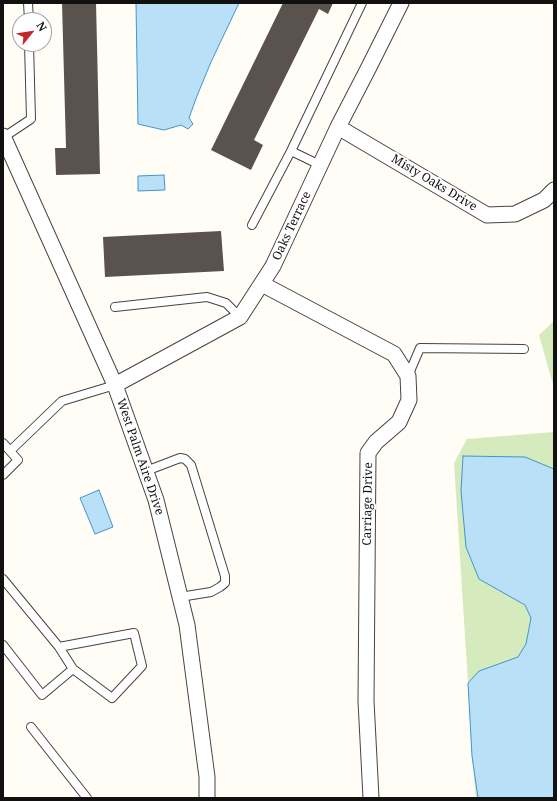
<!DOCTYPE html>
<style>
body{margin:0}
#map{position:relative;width:557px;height:801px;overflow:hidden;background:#fffdf5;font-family:"Noto Serif",serif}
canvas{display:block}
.frame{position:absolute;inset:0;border:4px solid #111;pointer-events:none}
.north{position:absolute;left:12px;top:12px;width:40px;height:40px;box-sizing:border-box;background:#fff;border:1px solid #a0a0a0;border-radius:50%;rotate:60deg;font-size:11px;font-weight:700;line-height:16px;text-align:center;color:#111}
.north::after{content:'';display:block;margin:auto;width:14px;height:18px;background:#c4262e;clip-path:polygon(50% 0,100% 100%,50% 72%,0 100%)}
</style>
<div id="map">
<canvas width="557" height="801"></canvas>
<div class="frame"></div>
<div class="north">N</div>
</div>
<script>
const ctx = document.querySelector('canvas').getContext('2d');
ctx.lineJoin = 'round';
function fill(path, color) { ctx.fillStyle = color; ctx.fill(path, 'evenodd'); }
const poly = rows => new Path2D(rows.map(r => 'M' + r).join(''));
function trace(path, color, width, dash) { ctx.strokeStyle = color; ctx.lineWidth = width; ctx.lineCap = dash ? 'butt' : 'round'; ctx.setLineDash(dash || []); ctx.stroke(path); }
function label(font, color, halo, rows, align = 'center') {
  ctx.font = font + ' "Noto Serif",serif'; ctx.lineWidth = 4; ctx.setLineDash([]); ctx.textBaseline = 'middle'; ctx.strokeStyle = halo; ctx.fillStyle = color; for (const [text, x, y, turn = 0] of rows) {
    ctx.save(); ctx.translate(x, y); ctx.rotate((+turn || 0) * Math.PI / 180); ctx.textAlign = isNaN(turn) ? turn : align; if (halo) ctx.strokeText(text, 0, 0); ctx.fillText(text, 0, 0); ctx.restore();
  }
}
fill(poly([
 [554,321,554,388,539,335],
 [554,432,554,798,476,798,472,756,468,683,454,463,467,439]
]), '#d5ebbd');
const water = poly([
 [136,3,239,3,211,62,197,96,189,118,193,124,188,129,181,125,164,130,138,124,136,3],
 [164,175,165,190,138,191,138,176,164,175],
 [463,456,525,457,554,469,554,798,478,798,472,756,468,683,479,671,518,657,526,644,531,618,525,605,479,579,466,547,461,491,463,456],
 [99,490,113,527,95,534,80,498,99,490]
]);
fill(water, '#b9e0f7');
trace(water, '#3f96cf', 1);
fill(poly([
 [62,3,96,3,100,174,56,175,55,148,66,148],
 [283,3,333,3,328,14,319,9,254,140,263,145,251,170,211,150],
 [221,231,224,271,105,277,103,237]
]), '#5a524d');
const service = poly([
 [28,3,29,20],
 [4,137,31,119,29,44],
 [320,165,291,151,362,3],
 [252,225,291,151],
 [115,307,207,297,226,303,240,317],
 [408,376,420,348,524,349],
 [3,443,10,451,62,401,115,385],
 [146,471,180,458,185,459,191,465,225,576,225,583,220,587,211,592,180,597],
 [3,475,18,460,10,451],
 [3,579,59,647,134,633,142,666,112,698,73,669,42,695,3,645],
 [59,647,73,669],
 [31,727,87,798]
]);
const minor = poly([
 [338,127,487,215,515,214,544,200,554,190],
 [3,136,115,385,156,500,187,625,207,777,207,798],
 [262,284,394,354,408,376,409,400,399,422,376,442,368,453,366,701,371,798],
 [115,385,240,317,273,266,338,127,369,67,401,3]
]);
trace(service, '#444', 10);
trace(minor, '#444', 17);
trace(service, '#fff', 8);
trace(minor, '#fff', 15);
label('12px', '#111', '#fff', [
 ["Misty Oaks Drive",434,183,31],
 ["Oaks Terrace",292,226,-65],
 ["West Palm Aire Drive",140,457,71],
 ["Carriage Drive",368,504,-89]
]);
</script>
